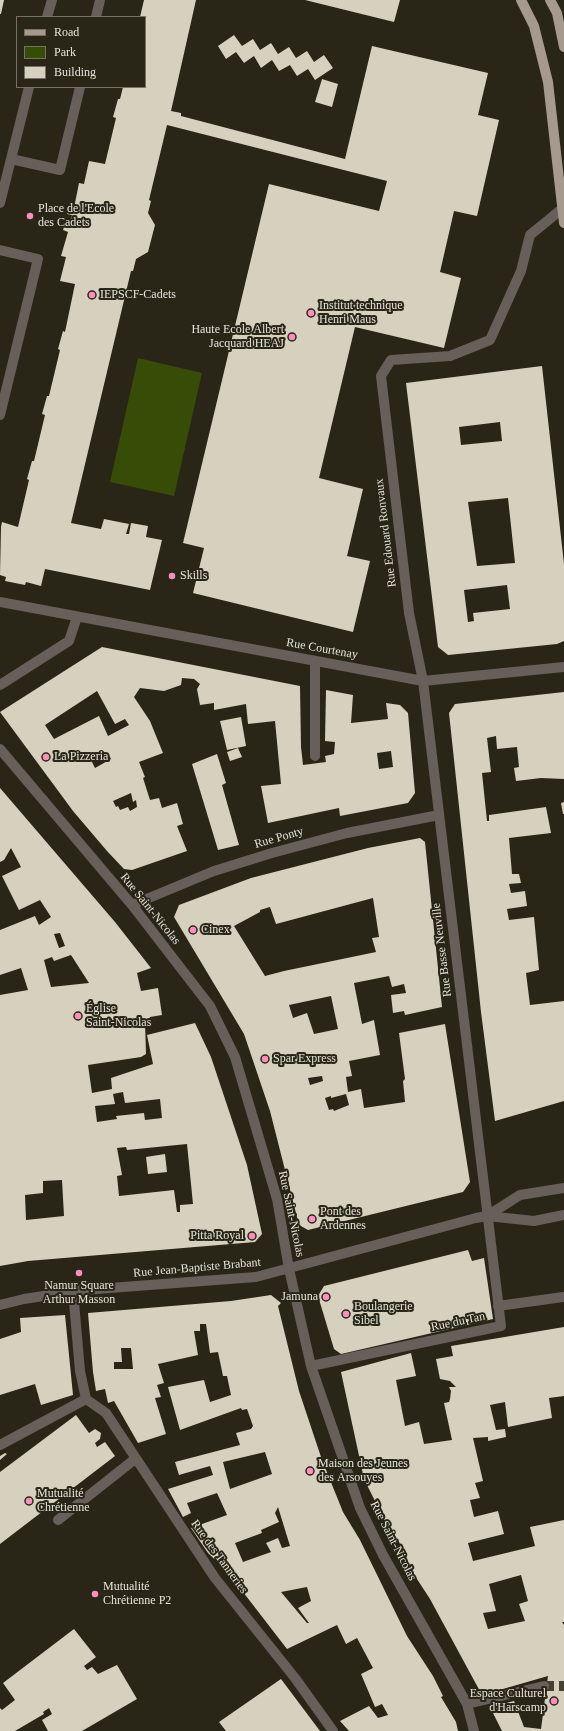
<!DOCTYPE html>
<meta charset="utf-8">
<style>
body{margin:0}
#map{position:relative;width:564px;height:1731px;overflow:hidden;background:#292617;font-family:Georgia,serif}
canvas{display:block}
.legend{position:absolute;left:16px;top:16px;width:130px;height:72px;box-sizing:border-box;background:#292617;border:1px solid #757265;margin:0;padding:5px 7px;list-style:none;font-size:12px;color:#e6e4db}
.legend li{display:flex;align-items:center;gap:8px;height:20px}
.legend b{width:20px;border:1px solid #757265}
</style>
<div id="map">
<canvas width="564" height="1731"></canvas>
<ul class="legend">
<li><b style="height:5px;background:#a6998d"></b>Road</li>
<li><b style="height:11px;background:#374c06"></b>Park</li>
<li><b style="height:11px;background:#d5d1be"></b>Building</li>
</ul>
</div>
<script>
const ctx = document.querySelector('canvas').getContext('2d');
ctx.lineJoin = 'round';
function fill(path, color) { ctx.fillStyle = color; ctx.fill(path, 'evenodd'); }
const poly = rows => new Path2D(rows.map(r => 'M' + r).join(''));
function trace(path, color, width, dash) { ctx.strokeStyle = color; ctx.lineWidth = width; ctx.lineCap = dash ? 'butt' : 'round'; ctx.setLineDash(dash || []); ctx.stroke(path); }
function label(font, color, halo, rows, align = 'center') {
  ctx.font = font + ' Georgia,serif'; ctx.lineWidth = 4; ctx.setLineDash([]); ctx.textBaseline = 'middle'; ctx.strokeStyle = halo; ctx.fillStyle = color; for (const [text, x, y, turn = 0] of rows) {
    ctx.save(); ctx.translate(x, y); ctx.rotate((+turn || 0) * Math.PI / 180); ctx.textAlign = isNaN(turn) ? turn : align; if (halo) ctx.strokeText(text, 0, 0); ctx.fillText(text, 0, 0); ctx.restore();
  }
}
fill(poly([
 [138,358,202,373,174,496,110,482]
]), '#374c06');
fill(poly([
 [0,0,4,0,1,14,0,14],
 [144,0,196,0,171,111,181,113,181,116,345,159,372,46,488,73,478,115,499,120,477,216,454,211,440,272,461,278,444,348,355,327,319,478,363,489,347,556,370,561,353,632,193,593,204,548,183,543,269,184,379,211,387,181,167,125,149,200,151,201,148,213,155,225,148,252,136,259,133,271,131,271,71,523,101,529,104,519,129,524,126,534,129,534,131,523,148,526,146,537,162,540,150,590,45,569,41,586,26,582,25,585,5,581,6,577,0,575,1,527,2,522,18,527,29,480,27,479,32,461,34,461,45,415,42,414,47,396,49,396,60,350,58,349,63,331,65,332,75,284,60,281,66,257,61,256,68,232,63,230,65,224,70,225,72,215,67,214,69,207,74,208,79,183,84,184,89,161,105,164,116,118,113,117,118,99,120,99,123,87,145,87,145,17,140,17],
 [305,0,400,0,394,22],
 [234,35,242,46,253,39,260,50,271,43,278,54,289,47,296,58,307,51,314,62,324,55,333,68,315,80,308,69,297,76,290,65,279,71,272,60,261,68,254,56,244,63,236,52,226,59,218,46],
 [322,79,338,84,332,107,315,102],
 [542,366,564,564,564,641,557,644,448,655,438,647,406,383],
 [500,422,502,441,461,445,459,427],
 [508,498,515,563,477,566,468,502],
 [507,585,510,609,473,613,474,621,468,622,464,590],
 [102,647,300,686,301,747,303,765,326,762,325,756,334,754,335,742,325,741,326,690,353,695,351,723,388,719,386,703,400,705,408,713,415,793,408,803,340,816,339,808,268,823,261,786,281,784,275,721,248,724,246,704,214,710,214,703,200,705,197,689,200,684,194,679,182,678,181,685,164,691,140,688,134,697,150,721,163,753,139,762,145,777,143,778,150,800,159,798,162,808,177,803,183,824,177,826,187,851,132,870,124,869,107,851,73,811,0,712],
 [97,691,115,724,125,719,129,725,108,736,99,716,54,739,45,725],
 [391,751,393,767,379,769,377,753],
 [108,753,111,759,95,768,91,760,94,758,95,760],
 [131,793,133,802,136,800,137,807,130,811,128,807,120,810,118,806,116,807,113,801],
 [564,692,564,779,541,778,516,781,514,768,519,767,517,747,497,749,496,736,487,738,491,772,482,773,487,821,489,821,489,815,546,807,551,833,509,838,512,874,519,874,521,883,509,884,511,893,525,891,527,906,507,909,509,920,534,917,539,970,526,973,530,1005,564,1001,564,1101,495,1121,481,1012,449,713,455,704],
 [241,717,246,746,227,750,220,721],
 [238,748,242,757,230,761,227,752],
 [217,754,226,783,222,785,239,845,218,850,192,764],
 [0,788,115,922,151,968,137,973,141,991,158,988,162,1015,150,1017,149,1020,145,1022,146,1054,141,1057,88,1065,92,1093,112,1089,111,1078,153,1064,147,1035,195,1023,211,1057,247,1165,262,1234,255,1242,28,1261,0,1266,0,995,28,990,21,968,0,975,0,930,35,916,39,925,51,917,40,900,19,910,2,876,21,867,11,848,4,860,0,862],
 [60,933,65,946,59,948,54,934],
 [71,955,89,983,51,987,44,960,52,957,54,961],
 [123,1092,125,1103,160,1099,162,1118,145,1120,144,1113,116,1116,117,1119,97,1122,95,1106,115,1104,113,1094],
 [187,1144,193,1204,180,1205,180,1212,177,1212,174,1190,119,1196,117,1176,122,1175,117,1148,126,1147,127,1150],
 [62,1180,64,1216,26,1220,25,1195,43,1193,43,1181],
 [564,802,564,814,563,814,561,803],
 [420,838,425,842,442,1007,405,1015,404,1011,393,1013,391,995,406,993,404,984,392,987,389,976,354,983,362,1024,374,1020,380,1055,349,1061,352,1076,346,1077,348,1092,361,1089,364,1108,405,1102,403,1081,405,1079,399,1033,445,1024,470,1182,463,1192,308,1230,299,1225,270,1111,244,1034,174,917,179,905,251,878,368,848],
 [373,898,379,937,372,938,376,952,284,971,265,976,234,926,260,912,260,910,270,907,276,924],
 [331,996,338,1029,314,1034,307,1013,293,1018,289,1005],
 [322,1076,323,1081,310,1085,308,1078],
 [346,1094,349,1105,334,1111,333,1109,329,1110,325,1098,331,1096,331,1098],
 [165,1154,167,1172,148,1174,146,1157],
 [468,1250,472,1261,484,1258,493,1319,341,1354,334,1349,318,1296,324,1286],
 [271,1295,281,1303,278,1306,299,1391,322,1460,343,1512,360,1540,407,1636,433,1676,443,1696,441,1697,456,1722,458,1731,349,1731,340,1721,369,1706,378,1718,388,1715,382,1704,375,1707,361,1674,373,1668,357,1638,346,1644,337,1625,287,1649,226,1570,208,1553,191,1528,227,1515,217,1493,187,1503,191,1513,183,1517,168,1489,213,1475,210,1466,179,1475,175,1462,240,1445,236,1433,251,1429,253,1426,247,1409,242,1410,241,1408,180,1430,168,1387,204,1380,210,1402,231,1395,227,1376,223,1376,218,1352,210,1353,206,1324,200,1324,200,1331,194,1331,198,1355,158,1364,164,1383,157,1385,161,1397,155,1398,166,1434,138,1443,114,1401,108,1403,105,1389,96,1391,93,1372,88,1313,231,1301],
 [121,1348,131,1348,133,1369,114,1369,114,1362,122,1362],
 [265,1452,272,1474,230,1489,223,1462],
 [278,1507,290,1546,282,1548,278,1538,266,1543,271,1552,243,1562,235,1543,262,1533,261,1530,279,1522,275,1513],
 [307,1587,311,1601,298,1608,309,1623,307,1623,281,1592],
 [65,1315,73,1395,41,1405,35,1384,0,1395,0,1339,21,1332,20,1318],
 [564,1327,564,1396,549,1398,552,1418,508,1427,505,1402,490,1405,496,1430,505,1429,506,1437,488,1441,488,1437,473,1438,483,1481,475,1483,480,1498,470,1500,474,1517,498,1511,504,1534,468,1543,473,1561,535,1546,530,1527,564,1520,564,1622,562,1622,564,1625,564,1731,502,1731,490,1707,514,1701,524,1727,541,1729,548,1676,482,1695,430,1599,404,1559,407,1557,398,1540,395,1541,364,1479,341,1372,411,1353,416,1376,396,1380,405,1426,419,1422,424,1444,452,1440,444,1403,449,1402,450,1399,451,1391,449,1387,456,1387,450,1381,440,1379,436,1359,453,1356,451,1346],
 [521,1575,528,1601,519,1604,525,1621,488,1629,483,1613,496,1611,489,1584],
 [76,1415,89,1433,95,1429,101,1433,100,1439,95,1443,97,1447,105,1442,115,1456,0,1544,0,1472],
 [5,1453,7,1454,0,1460,0,1456],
 [74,1629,96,1657,84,1666,87,1670,92,1667,98,1674,117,1665,137,1699,82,1731,48,1731,42,1720,52,1714,49,1708,43,1712,44,1714,15,1731,0,1731,0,1708,2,1710,15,1700,3,1683],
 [281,1679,320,1731,226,1731,219,1722]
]), '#d5d1be');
trace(poly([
 [544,1686,564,1686]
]), '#454234', 10, [10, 5]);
trace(poly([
 [47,17,52,0],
 [96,17,100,0],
 [11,159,60,170,80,87],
 [0,203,29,87],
 [0,250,38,259,0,415],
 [0,602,423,681,564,667],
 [315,661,315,756],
 [0,685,69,641,77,617],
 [0,749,132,905,210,1006,235,1057,277,1199,289,1269,311,1366,360,1508,383,1555,467,1704,474,1731],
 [132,905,214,871,272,853,347,833,439,815],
 [487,1216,520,1195,564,1188],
 [73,1291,80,1371,86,1399,106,1413,215,1578,295,1678,333,1731],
 [0,1305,24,1299,83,1290,256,1277,476,1218,487,1216,534,1221,564,1215],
 [498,1306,563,1297],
 [311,1366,501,1326,423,681,409,613,381,376,391,360,450,356,490,340,521,271,530,235,562,209],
 [0,1445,86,1399],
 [58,1520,135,1459],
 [467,1704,544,1686]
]), '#665f5a', 10);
trace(poly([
 [521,0,534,26,548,82,564,223],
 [550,0,557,13,564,47]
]), '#a6998d', 10);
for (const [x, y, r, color] of [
 [30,216,4,"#fe8ebb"],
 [92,295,4,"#fe8ebb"],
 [311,313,4,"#fe8ebb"],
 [292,337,4,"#fe8ebb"],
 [172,576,4,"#fe8ebb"],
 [46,757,4,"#fe8ebb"],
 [193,930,4,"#fe8ebb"],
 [78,1016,4,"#fe8ebb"],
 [265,1059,4,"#fe8ebb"],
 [312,1219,4,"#fe8ebb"],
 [252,1236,4,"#fe8ebb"],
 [79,1273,4,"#fe8ebb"],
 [326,1297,4,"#fe8ebb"],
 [346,1314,4,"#fe8ebb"],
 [310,1471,4,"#fe8ebb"],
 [29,1501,4,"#fe8ebb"],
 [95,1594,4,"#fe8ebb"],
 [554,1701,4,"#fe8ebb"]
]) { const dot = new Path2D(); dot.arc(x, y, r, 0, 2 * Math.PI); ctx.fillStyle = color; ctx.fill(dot); trace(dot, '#292617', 1.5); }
label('12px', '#e6e4db', '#292617', [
 ["Place de l'Ecole",38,209],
 ["des Cadets",38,223],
 ["IEPSCF-Cadets",100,295],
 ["Institut technique",319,306],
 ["Henri Maus",319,320],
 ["Haute Ecole Albert",284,330,"right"],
 ["Jacquard HEAJ",284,344,"right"],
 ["Skills",180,576],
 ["La Pizzeria",54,757],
 ["Cinex",201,930],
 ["Église",86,1009],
 ["Saint-Nicolas",86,1023],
 ["Spar Express",273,1059],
 ["Pont des",320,1212],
 ["Ardennes",320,1226],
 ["Pitta Royal",244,1236,"right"],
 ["Namur Square",79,1286,"center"],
 ["Arthur Masson",79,1300,"center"],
 ["Jamuna",318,1297,"right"],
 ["Boulangerie",354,1307],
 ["Sibel",354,1321],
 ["Maison des Jeunes",318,1464],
 ["des Arsouyes",318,1478],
 ["Mutualité",37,1494],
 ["Chrétienne",37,1508],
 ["Mutualité",103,1587],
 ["Chrétienne P2",103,1601],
 ["Espace Culturel",546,1694,"right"],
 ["d'Harscamp",546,1708,"right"]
], 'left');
label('12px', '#e6e4db', '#292617', [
 ["Rue Edouard Ronvaux",386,533,-97],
 ["Rue Courtenay",322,649,10],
 ["Rue Ponty",279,838,-16],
 ["Rue Saint-Nicolas",150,909,51],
 ["Rue Basse Neuville",442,950,-97],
 ["Rue Saint-Nicolas",291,1214,78],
 ["Rue Jean-Baptiste Brabant",197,1268,-5],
 ["Rue du Tan",458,1322,-12],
 ["Rue Saint-Nicolas",393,1541,63],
 ["Rue des Tanneries",219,1557,54]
]);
</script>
